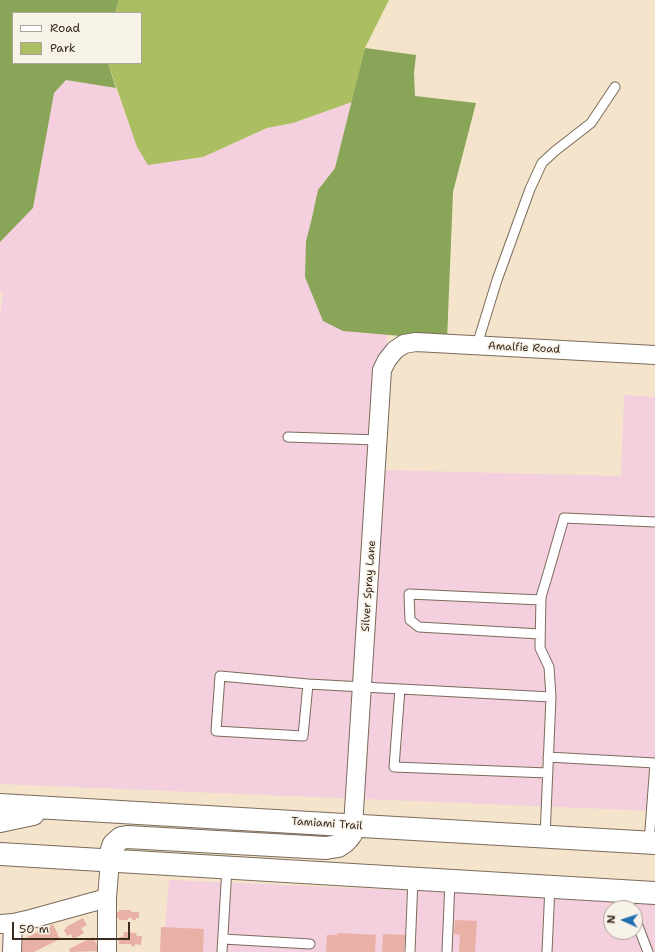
<!DOCTYPE html>
<style>
body{margin:0}
#map{position:relative;width:655px;height:952px;overflow:hidden;background:#f3e4cb;font-family:"Shantell Sans",sans-serif}
canvas{display:block}
.legend{position:absolute;left:12px;top:12px;width:130px;height:52px;box-sizing:border-box;background:#f7f3e8;border:1px solid #aca397;margin:0;padding:5px 7px;list-style:none;font-size:12px;color:#3b2a1e}
.legend li{display:flex;align-items:center;gap:8px;height:20px}
.legend b{width:20px;border:1px solid #aca397}
.north{position:absolute;left:603px;top:900px;width:40px;height:40px;box-sizing:border-box;background:#f7f3e8;border:1px solid #aca397;border-radius:50%;rotate:273deg;font-size:11px;font-weight:700;line-height:16px;text-align:center;color:#3b2a1e}
.north::after{content:'';display:block;margin:auto;width:14px;height:18px;background:#1f6fb2;clip-path:polygon(50% 0,100% 100%,50% 72%,0 100%)}
.scale{position:absolute;left:12px;top:922px;width:118px;height:18px;box-sizing:border-box;border:2px solid #3b2a1e;border-top:0;padding-left:5px;font-size:12px;line-height:14px;white-space:nowrap;color:#3b2a1e;-webkit-text-stroke:3px #f7f3e8;paint-order:stroke}
</style>
<div id="map">
<canvas width="655" height="952"></canvas>
<ul class="legend">
<li><b style="height:5px;background:#fff"></b>Road</li>
<li><b style="height:11px;background:#abbe62"></b>Park</li>
</ul>
<div class="north">N</div>
<div class="scale">50 m</div>
</div>
<script>
const ctx = document.querySelector('canvas').getContext('2d');
ctx.lineJoin = 'round';
function fill(path, color) { ctx.fillStyle = color; ctx.fill(path, 'evenodd'); }
const poly = rows => new Path2D(rows.map(r => 'M' + r).join(''));
function trace(path, color, width, dash) { ctx.strokeStyle = color; ctx.lineWidth = width; ctx.lineCap = dash ? 'butt' : 'round'; ctx.setLineDash(dash || []); ctx.stroke(path); }
function label(font, color, halo, rows, align = 'center') {
  ctx.font = font + ' "Shantell Sans",sans-serif'; ctx.lineWidth = 3; ctx.setLineDash([]); ctx.textBaseline = 'middle'; ctx.strokeStyle = halo; ctx.fillStyle = color; for (const [text, x, y, turn = 0] of rows) {
    ctx.save(); ctx.translate(x, y); ctx.rotate((+turn || 0) * Math.PI / 180); ctx.textAlign = isNaN(turn) ? turn : align; if (halo) ctx.strokeText(text, 0, 0); ctx.fillText(text, 0, 0); ctx.restore();
  }
}
fill(poly([
 [66,80,116,88,137,147,203,157,267,128,293,123,352,102,335,168,318,190,311,222,306,241,343,331,387,335,382,470,621,476,624,395,655,397,655,811,0,784,0,312,1,309,3,292,0,293,0,242,33,208,54,93],
 [169,880,655,901,655,952,163,952],
 [611,908,635,908,635,932,611,932]
]), '#f4cfdd');
fill(poly([
 [119,0,389,0,365,48,352,102,293,123,267,128,203,157,148,165,137,147,108,63,141,63,141,13,115,13]
]), '#abbe62');
fill(poly([
 [0,0,119,0,115,13,13,13,13,63,108,63,116,88,66,80,54,93,33,208,0,242],
 [365,48,416,55,414,73,415,96,476,103,453,192,447,340,343,331,323,321,305,277,306,241,311,222,318,190,335,168]
]), '#88a558');
fill(poly([
 [119,910,131,910,131,912,139,912,139,918,136,918,136,920,132,920,132,918,128,918,128,920,119,920,119,918,114,918,115,912,119,912],
 [83,918,87,925,81,928,84,933,73,939,71,934,67,936,64,930,67,928,66,927],
 [455,920,477,921,475,952,459,952,460,935,454,934],
 [53,924,60,939,34,952,21,952,19,947,23,945,20,941],
 [161,927,204,929,203,952,160,952],
 [124,932,137,933,136,936,142,936,141,945,135,944,135,946,131,946,131,944,119,944,119,937,123,937],
 [337,933,376,935,375,952,326,952,327,935,337,935],
 [383,934,405,935,404,952,382,952],
 [93,937,100,951,70,952,69,949]
]), '#e9b0a5');
const lane = poly([
 [477,345,497,280,530,189,542,163,555,151,591,123,615,87],
 [288,437,378,440],
 [540,634,419,627,410,620,409,594,541,600],
 [308,684,220,676,216,731,303,736,308,684,363,687,551,697,545,837],
 [400,689,394,767,548,773],
 [551,697,549,667,540,648,541,597,547,577,564,518,655,522],
 [548,757,655,763],
 [649,843,655,763],
 [627,891,626,897,631,908],
 [635,918,648,952],
 [223,939,310,944],
 [222,952,227,867],
 [410,952,413,878],
 [447,952,450,881],
 [547,952,550,886]
]);
const street = poly([
 [353,826,382,370,387,360,395,350,404,344,416,342,655,355],
 [0,924,13,923,31,919,107,898],
 [12,952,13,923],
 [107,952,107,898,110,860]
]);
const primary = poly([
 [0,805,655,843],
 [0,821,33,814],
 [0,854,655,893],
 [110,860,112,849,114,844,121,838,127,837,326,848,338,846,344,842,348,838,351,834,353,826]
]);
trace(lane, '#7b6b5b', 11);
trace(street, '#7b6b5b', 20);
trace(primary, '#7b6b5b', 24);
trace(lane, '#fff', 9);
trace(street, '#fff', 18);
trace(primary, '#fff', 22);
label('11px', '#3b2a1e', '#f7f3e8', [
 ["Amalfie Road",524,348,3],
 ["Silver Spray Lane",369,586,-86],
 ["Tamiami Trail",327,824,4]
]);
</script>
